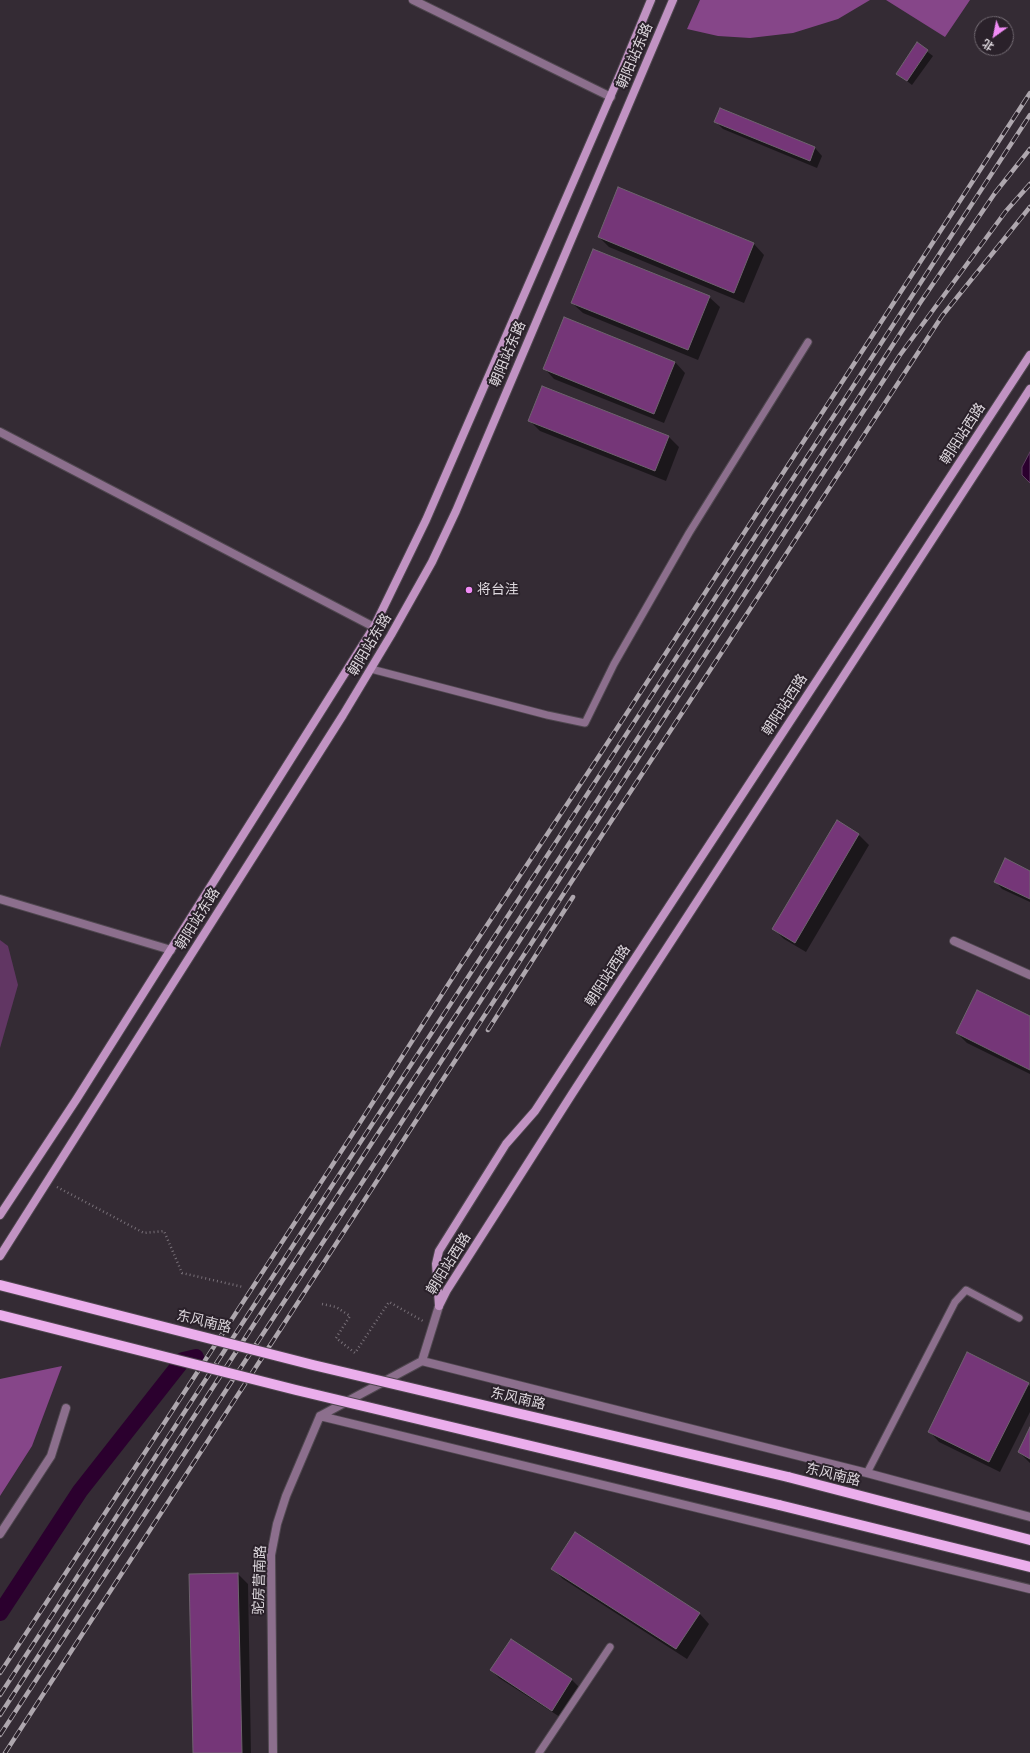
<!DOCTYPE html>
<meta charset="utf-8">
<style>
body{margin:0}
#map{position:relative;width:1030px;height:1753px;overflow:hidden;background:#342b34;font-family:"IBM Plex Sans","Noto Sans SC",sans-serif}
canvas{display:block}
.north{position:absolute;left:974px;top:16px;width:40px;height:40px;box-sizing:border-box;background:#2a212a;border:1px solid #726a72;border-radius:50%;rotate:213deg;font-size:11px;font-weight:700;line-height:16px;text-align:center;color:#ddd7dd}
.north::after{content:'';display:block;margin:auto;width:14px;height:18px;background:#f08bf5;clip-path:polygon(50% 0,100% 100%,50% 72%,0 100%)}
</style>
<div id="map">
<canvas width="1030" height="1753"></canvas>
<div class="north">北</div>
</div>
<script>
const ctx = document.querySelector('canvas').getContext('2d');
ctx.lineJoin = 'round';
function fill(path, color) { ctx.fillStyle = color; ctx.fill(path, 'evenodd'); }
const poly = rows => new Path2D(rows.map(r => 'M' + r).join(''));
function trace(path, color, width, dash) { ctx.strokeStyle = color; ctx.lineWidth = width; ctx.lineCap = dash ? 'butt' : 'round'; ctx.setLineDash(dash || []); ctx.stroke(path); }
function label(font, color, halo, rows, align = 'center') {
  ctx.font = font + ' "IBM Plex Sans","Noto Sans SC",sans-serif'; ctx.lineWidth = 4; ctx.setLineDash([]); ctx.textBaseline = 'middle'; ctx.strokeStyle = halo; ctx.fillStyle = color; for (const [text, x, y, turn = 0] of rows) {
    ctx.save(); ctx.translate(x, y); ctx.rotate((+turn || 0) * Math.PI / 180); ctx.textAlign = isNaN(turn) ? turn : align; if (halo) ctx.strokeText(text, 0, 0); ctx.fillText(text, 0, 0); ctx.restore();
  }
}
fill(poly([
 [0,940,8,946,18,985,0,1048]
]), '#613663');
fill(poly([
 [700,0,870,0,838,19,793,33,750,38,718,36,687,29],
 [886,0,970,0,945,37],
 [62,1366,32,1446,0,1496,0,1379]
]), '#864689');
const water = poly([
 [1030,452,1030,483,1022,475,1022,467,1030,452]
]);
fill(water, '#2b002e');
trace(water, '#604062', 1);
fill(poly([
 [917,44,933,56,912,85,897,73],
 [720,110,815,148,822,156,817,168,723,129,716,122],
 [619,189,754,244,764,255,744,303,609,247,599,237],
 [709,297,720,307,698,360,583,313,572,303],
 [675,362,685,373,664,423,554,379,544,368],
 [543,387,669,437,679,447,666,481,540,431,530,421],
 [837,822,859,835,869,845,806,952,784,939,774,929],
 [1030,872,1030,902,1002,889,995,881],
 [1030,1017,1030,1074,967,1043,957,1033],
 [968,1354,1030,1386,1030,1412,1000,1472,939,1442,929,1431],
 [1030,1429,1030,1463,1019,1452],
 [553,1569,699,1613,709,1624,687,1659,563,1579],
 [238,1574,248,1584,251,1753,194,1753],
 [511,1640,572,1680,579,1687,560,1717,499,1678,491,1670]
]), '#0007');
trace(poly([
 [0,1613,80,1491,183,1360,196,1357]
]), '#2b002e', 16);
const building = poly([
 [917,42,928,50,907,81,896,74,917,42],
 [720,108,815,147,810,161,714,122,720,108],
 [618,187,754,243,734,293,598,237,618,187],
 [593,249,710,296,688,350,571,303,593,249],
 [564,317,675,362,654,414,543,369,564,317],
 [542,386,669,436,655,471,528,421,542,386],
 [837,820,859,834,795,943,772,929,837,820],
 [1005,858,1030,871,1030,899,994,882,1005,858],
 [977,990,1030,1016,1030,1070,956,1033,977,990],
 [967,1352,1029,1383,989,1462,928,1432,967,1352],
 [1030,1427,1030,1459,1018,1452,1030,1427],
 [575,1532,700,1613,676,1649,551,1569,575,1532],
 [238,1573,242,1753,193,1753,189,1574,238,1573],
 [511,1639,572,1679,552,1711,490,1670,511,1639]
]);
fill(building, '#753678');
trace(building, '#6e636e', 1);
const service = poly([
 [371,669,547,715,585,723,614,664,689,533,808,342],
 [867,1473,955,1302,966,1290,1019,1318],
 [539,1753,610,1647]
]);
const minor = poly([
 [413,0,611,97],
 [0,432,374,627],
 [0,899,171,950],
 [954,941,1030,975],
 [0,1534,51,1456,66,1408]
]);
const tertiary = poly([
 [422,1361,867,1473,1030,1517],
 [320,1416,1030,1589],
 [320,1416,422,1361,439,1306],
 [273,1753,271,1555,277,1524,286,1496,320,1416]
]);
const secondary = poly([
 [0,1215,76,1100,374,627,426,520,621,72,651,0],
 [0,1256,343,715,391,635,432,562,456,511,673,0],
 [439,1306,436,1264,439,1251,506,1144,535,1111,1030,355],
 [439,1306,447,1290,572,1094,1030,389]
]);
const primary = poly([
 [788,1477,1030,1540],
 [779,1505,1030,1567]
]);
trace(service, '#4f474f', 9);
trace(minor, '#4f474f', 10);
trace(tertiary, '#4f474f', 10);
trace(secondary, '#4f474f', 10);
trace(primary, '#4f474f', 12);
trace(poly([
 [57,1187,144,1233,164,1231,182,1273,243,1287],
 [322,1304,336,1307,350,1316,336,1338,355,1353,389,1302,423,1321]
]), '#787078', 2.5, [1, 3]);
trace(service, '#8c6f8d', 7);
trace(minor, '#8c6f8d', 8);
trace(tertiary, '#8c6f8d', 8);
trace(secondary, '#c193c3', 8);
trace(primary, '#ebaeec', 10);
const rail = poly([
 [488,1030,573,897],
 [0,1673,161,1428,361,1121,460,966,599,756,1030,93],
 [0,1695,1030,115],
 [0,1715,377,1135,584,821,920,303,995,193,1030,149],
 [0,1735,390,1140,900,355,1006,211,1030,184],
 [5,1753,568,887,942,316,1030,207]
]);
trace(rail, '#aea7ae', 4.5);
trace(rail, '#2a212a', 3, [9]);
const primaryBridge = poly([
 [0,1285,313,1365,788,1477],
 [0,1315,296,1390,779,1505]
]);
trace(primaryBridge, '#4f474f', 12, []);
trace(primaryBridge, '#ebaeec', 10);
for (const [x, y, r, color] of [
 [469,590,4,"#f08bf5"]
]) { const dot = new Path2D(); dot.arc(x, y, r, 0, 2 * Math.PI); ctx.fillStyle = color; ctx.fill(dot); trace(dot, '#2a212a', 1.5); }
label('14px', '#ddd7dd', '#2a212a', [
 ["朝阳站东路",635,56,-67],
 ["朝阳站东路",508,354,-67],
 ["朝阳站西路",963,434,-57],
 ["朝阳站东路",370,645,-59],
 ["朝阳站西路",785,705,-57],
 ["朝阳站东路",198,919,-58],
 ["朝阳站西路",608,976,-57],
 ["朝阳站西路",449,1264,-58],
 ["东风南路",204,1322,14],
 ["东风南路",518,1399,13],
 ["东风南路",833,1475,14],
 ["驼房营南路",260,1580,-88]
]);
label('14px', '#ddd7dd', '#2a212a', [
 ["将台洼",477,590]
], 'left');
</script>
